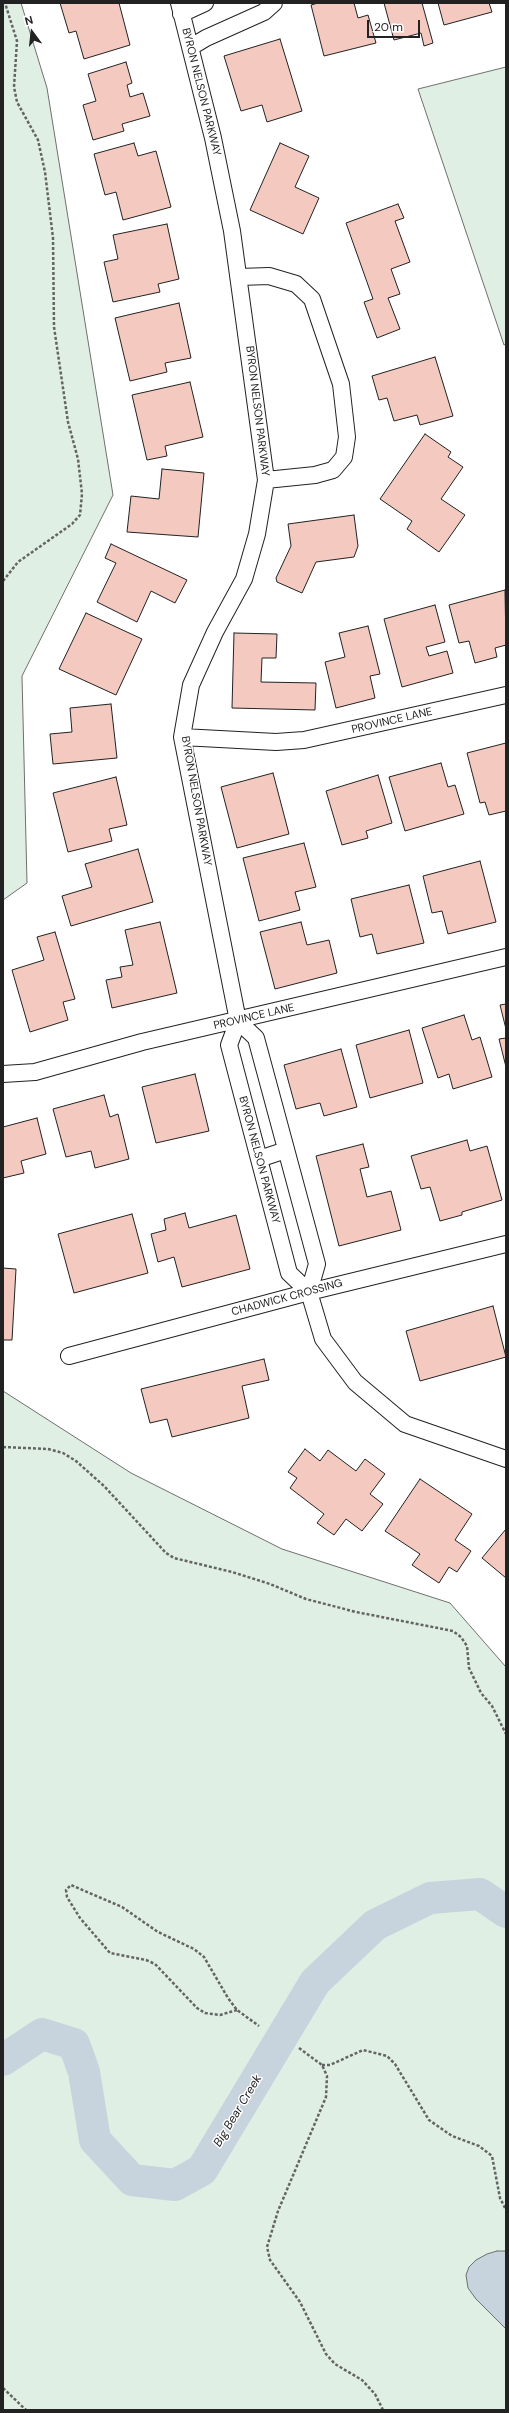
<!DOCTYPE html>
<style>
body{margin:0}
#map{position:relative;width:509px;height:2413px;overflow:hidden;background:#fff;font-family:"DM Sans",sans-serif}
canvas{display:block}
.frame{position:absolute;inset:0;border:4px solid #222;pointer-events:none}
.north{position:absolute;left:12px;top:12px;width:40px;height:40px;-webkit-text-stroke:3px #fff;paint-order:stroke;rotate:345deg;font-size:11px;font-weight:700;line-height:16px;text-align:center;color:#222}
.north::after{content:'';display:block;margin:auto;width:14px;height:18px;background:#222;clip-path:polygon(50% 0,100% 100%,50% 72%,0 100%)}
.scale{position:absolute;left:367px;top:20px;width:53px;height:18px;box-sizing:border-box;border:2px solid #222;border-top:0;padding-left:5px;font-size:12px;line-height:14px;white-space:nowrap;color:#222;-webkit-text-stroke:3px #fff;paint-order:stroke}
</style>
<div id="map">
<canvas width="509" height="2413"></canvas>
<div class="frame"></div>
<div class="north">N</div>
<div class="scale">20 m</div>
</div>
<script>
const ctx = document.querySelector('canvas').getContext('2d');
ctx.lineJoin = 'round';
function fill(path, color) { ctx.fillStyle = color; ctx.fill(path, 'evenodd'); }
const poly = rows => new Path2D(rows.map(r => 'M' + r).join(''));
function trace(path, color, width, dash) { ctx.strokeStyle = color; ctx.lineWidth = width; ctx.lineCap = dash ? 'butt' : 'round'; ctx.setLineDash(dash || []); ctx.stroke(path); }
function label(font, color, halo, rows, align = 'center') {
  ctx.font = font + ' "DM Sans",sans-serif'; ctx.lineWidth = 3; ctx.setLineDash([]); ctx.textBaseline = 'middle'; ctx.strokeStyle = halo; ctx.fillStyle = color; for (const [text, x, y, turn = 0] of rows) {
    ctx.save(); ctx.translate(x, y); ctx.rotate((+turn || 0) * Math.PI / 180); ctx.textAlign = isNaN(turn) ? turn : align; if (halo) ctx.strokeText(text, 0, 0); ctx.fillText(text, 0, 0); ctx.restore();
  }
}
const green = poly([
 [3,3,21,3,47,88,113,495,22,676,27,883,3,900,3,3],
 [506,67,506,344,504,345,418,89,506,67],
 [3,1391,131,1473,282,1549,450,1603,506,1667,506,2410,3,2410,3,1391]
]);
fill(green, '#e0efe3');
trace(green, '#6f6f6f', 1);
const water = poly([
 [497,2251,506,2251,506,2329,476,2299,468,2288,466,2275,469,2267,476,2260,487,2254,497,2251]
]);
fill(water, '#c7d3dd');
trace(water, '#6f6f6f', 1);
trace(poly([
 [3,2060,42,2034,74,2044,84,2072,95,2140,132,2180,175,2185,202,2170,315,1982,375,1925,430,1898,480,1894,506,1912]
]), '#c7d3dd', 32);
const building = poly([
 [60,3,119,3,130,45,84,59,76,31,69,33,60,3],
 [318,3,354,3,358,18,368,15,376,43,324,56,311,5,318,3],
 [384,3,422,3,433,43,424,46,421,33,394,40,384,3],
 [438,3,489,3,492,12,444,25,438,3],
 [280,39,302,111,267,122,262,105,241,111,224,56,280,39],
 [126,62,132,83,127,85,130,97,143,93,150,116,122,124,124,131,93,140,83,105,96,101,88,74,126,62],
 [134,143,138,156,156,151,171,207,123,220,116,192,105,195,94,154,134,143],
 [280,143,309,156,295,187,319,198,303,234,250,210,280,143],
 [398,204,404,218,395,221,410,262,391,269,400,294,388,298,400,329,377,338,364,302,373,299,346,223,398,204],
 [167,224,179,279,158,284,160,292,113,302,104,262,118,259,113,235,167,224],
 [179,303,191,358,165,363,167,372,130,381,115,318,179,303],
 [435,357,453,416,420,425,417,415,394,421,387,398,379,400,372,376,435,357],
 [190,382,203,437,165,446,167,456,147,460,132,395,190,382],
 [425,434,451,452,448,457,463,467,441,499,465,515,439,552,407,529,412,521,380,499,425,434],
 [162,469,204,473,198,537,127,532,131,496,159,499,162,469],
 [354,515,358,546,354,557,316,562,302,593,277,582,276,578,291,546,288,524,354,515],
 [111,544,187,580,175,603,151,591,137,622,97,602,116,563,105,558,111,544],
 [505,590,506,645,495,648,497,657,475,663,469,641,459,643,449,605,505,590],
 [435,605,445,642,426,647,429,656,447,651,453,673,402,687,384,619,435,605],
 [86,613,142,639,116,695,59,669,86,613],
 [368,626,380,674,370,676,375,698,336,708,325,662,345,657,339,633,368,626],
 [234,633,277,634,276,658,262,658,261,682,316,683,315,710,232,708,234,633],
 [111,704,117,758,53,764,50,734,72,732,70,708,111,704],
 [506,743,506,811,489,815,485,802,480,803,467,753,506,743],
 [441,763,448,787,455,785,464,814,405,831,389,777,441,763],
 [273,773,289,834,237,848,221,787,273,773],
 [378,775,392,823,366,831,368,838,342,845,326,791,378,775],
 [116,777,127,825,109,829,112,841,68,852,53,793,116,777],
 [304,843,316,887,295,892,300,910,259,921,243,858,304,843],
 [138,849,153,902,71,926,62,896,92,887,85,864,138,849],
 [480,861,496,922,448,934,442,911,432,913,423,876,480,861],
 [409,885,424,943,377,954,372,934,360,937,351,899,409,885],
 [160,922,177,993,112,1008,106,980,122,977,120,967,133,965,125,930,160,922],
 [301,922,307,945,329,940,337,973,275,989,260,932,301,922],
 [55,932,75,999,63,1002,68,1020,30,1032,12,970,44,960,37,937,55,932],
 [506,1004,506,1029,500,1005,506,1004],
 [464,1015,472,1040,480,1037,492,1077,453,1089,449,1074,438,1078,422,1028,464,1015],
 [409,1030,423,1083,370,1098,356,1045,409,1030],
 [506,1038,506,1067,499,1039,506,1038],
 [341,1049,357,1107,324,1116,320,1103,296,1109,284,1065,341,1049],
 [195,1074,209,1131,156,1143,142,1087,195,1074],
 [104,1095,110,1117,118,1114,129,1159,95,1168,91,1151,66,1157,53,1109,104,1095],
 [37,1118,46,1154,21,1161,24,1173,3,1178,3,1127,37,1118],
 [467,1140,470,1151,487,1146,502,1200,462,1212,462,1215,440,1221,430,1187,421,1189,411,1156,467,1140],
 [363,1144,369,1167,360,1169,367,1197,391,1191,401,1230,339,1246,316,1156,363,1144],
 [185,1213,189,1228,236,1215,250,1269,182,1287,174,1257,158,1262,151,1234,166,1230,164,1219,185,1213],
 [132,1214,148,1273,74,1293,58,1234,132,1214],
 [3,1268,16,1269,12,1340,3,1340,3,1268],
 [493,1306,506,1357,420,1381,406,1331,493,1306],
 [264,1359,269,1380,242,1386,249,1418,172,1437,167,1419,150,1423,141,1389,264,1359],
 [305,1449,320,1461,328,1450,356,1471,365,1459,385,1474,370,1494,383,1504,362,1531,346,1519,334,1535,317,1523,324,1514,290,1488,297,1478,288,1472,305,1449],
 [420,1479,472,1514,455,1540,471,1551,457,1572,449,1567,439,1583,412,1565,420,1554,385,1531,420,1479],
 [506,1529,506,1578,482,1558,506,1529]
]);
fill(building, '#f3c9c0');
trace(building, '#222', 1);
const street = poly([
 [179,3,213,138,232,231,266,480,257,534,244,579,215,632,191,685,182,737,238,1021,229,1045,289,1273,309,1292,323,1339,355,1382,405,1424,506,1459],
 [181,14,205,3],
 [191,47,206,38,264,12,274,3],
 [239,277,269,276,296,284,312,299,341,384,347,437,344,457,333,470,315,475,266,480],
 [182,737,276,742,304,740,506,695],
 [238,1021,256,1038,317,1264,309,1292],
 [3,1074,35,1072,142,1042,506,957],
 [259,1159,286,1150],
 [69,1356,309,1292,506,1244]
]);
trace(street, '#222', 18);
trace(poly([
 [3,581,18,562,72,524,80,515,82,494,78,459,68,422,54,327,53,238,45,172,38,140,17,102,14,87,17,41,5,3],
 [3,1447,48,1449,63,1453,76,1461,104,1486,166,1553,174,1558,232,1572,270,1584,306,1599,356,1612,453,1631,461,1637,467,1646,469,1668,481,1693,492,1706,506,1734],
 [237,2010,220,2015,205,2013,197,2008,155,1964,146,1960,110,1953,80,1918,67,1897,66,1890,71,1885,122,1907,158,1932,194,1949,204,1957,228,1998,237,2010,259,2026],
 [299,2048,322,2065,327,2076,326,2097,278,2211,267,2247,270,2260,300,2302,326,2354,335,2364,362,2380,375,2394,383,2410],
 [322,2065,330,2065,363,2050,387,2056,395,2064,429,2120,452,2136,479,2146,492,2156,500,2198,506,2210],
 [3,2388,26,2410]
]), '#646464', 2.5, [3, 2]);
trace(street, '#fff', 16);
label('11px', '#222', '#fff', [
 ["BYRON NELSON PARKWAY",201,92,76],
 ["BYRON NELSON PARKWAY",257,411,83],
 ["PROVINCE LANE",392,721,-13],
 ["BYRON NELSON PARKWAY",196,801,80],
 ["PROVINCE LANE",254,1017,-13],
 ["BYRON NELSON PARKWAY",259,1160,75],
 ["CHADWICK CROSSING",287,1298,-15]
]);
label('italic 12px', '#222', '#fff', [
 ["Big Bear Creek",238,2111,-59]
]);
</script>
